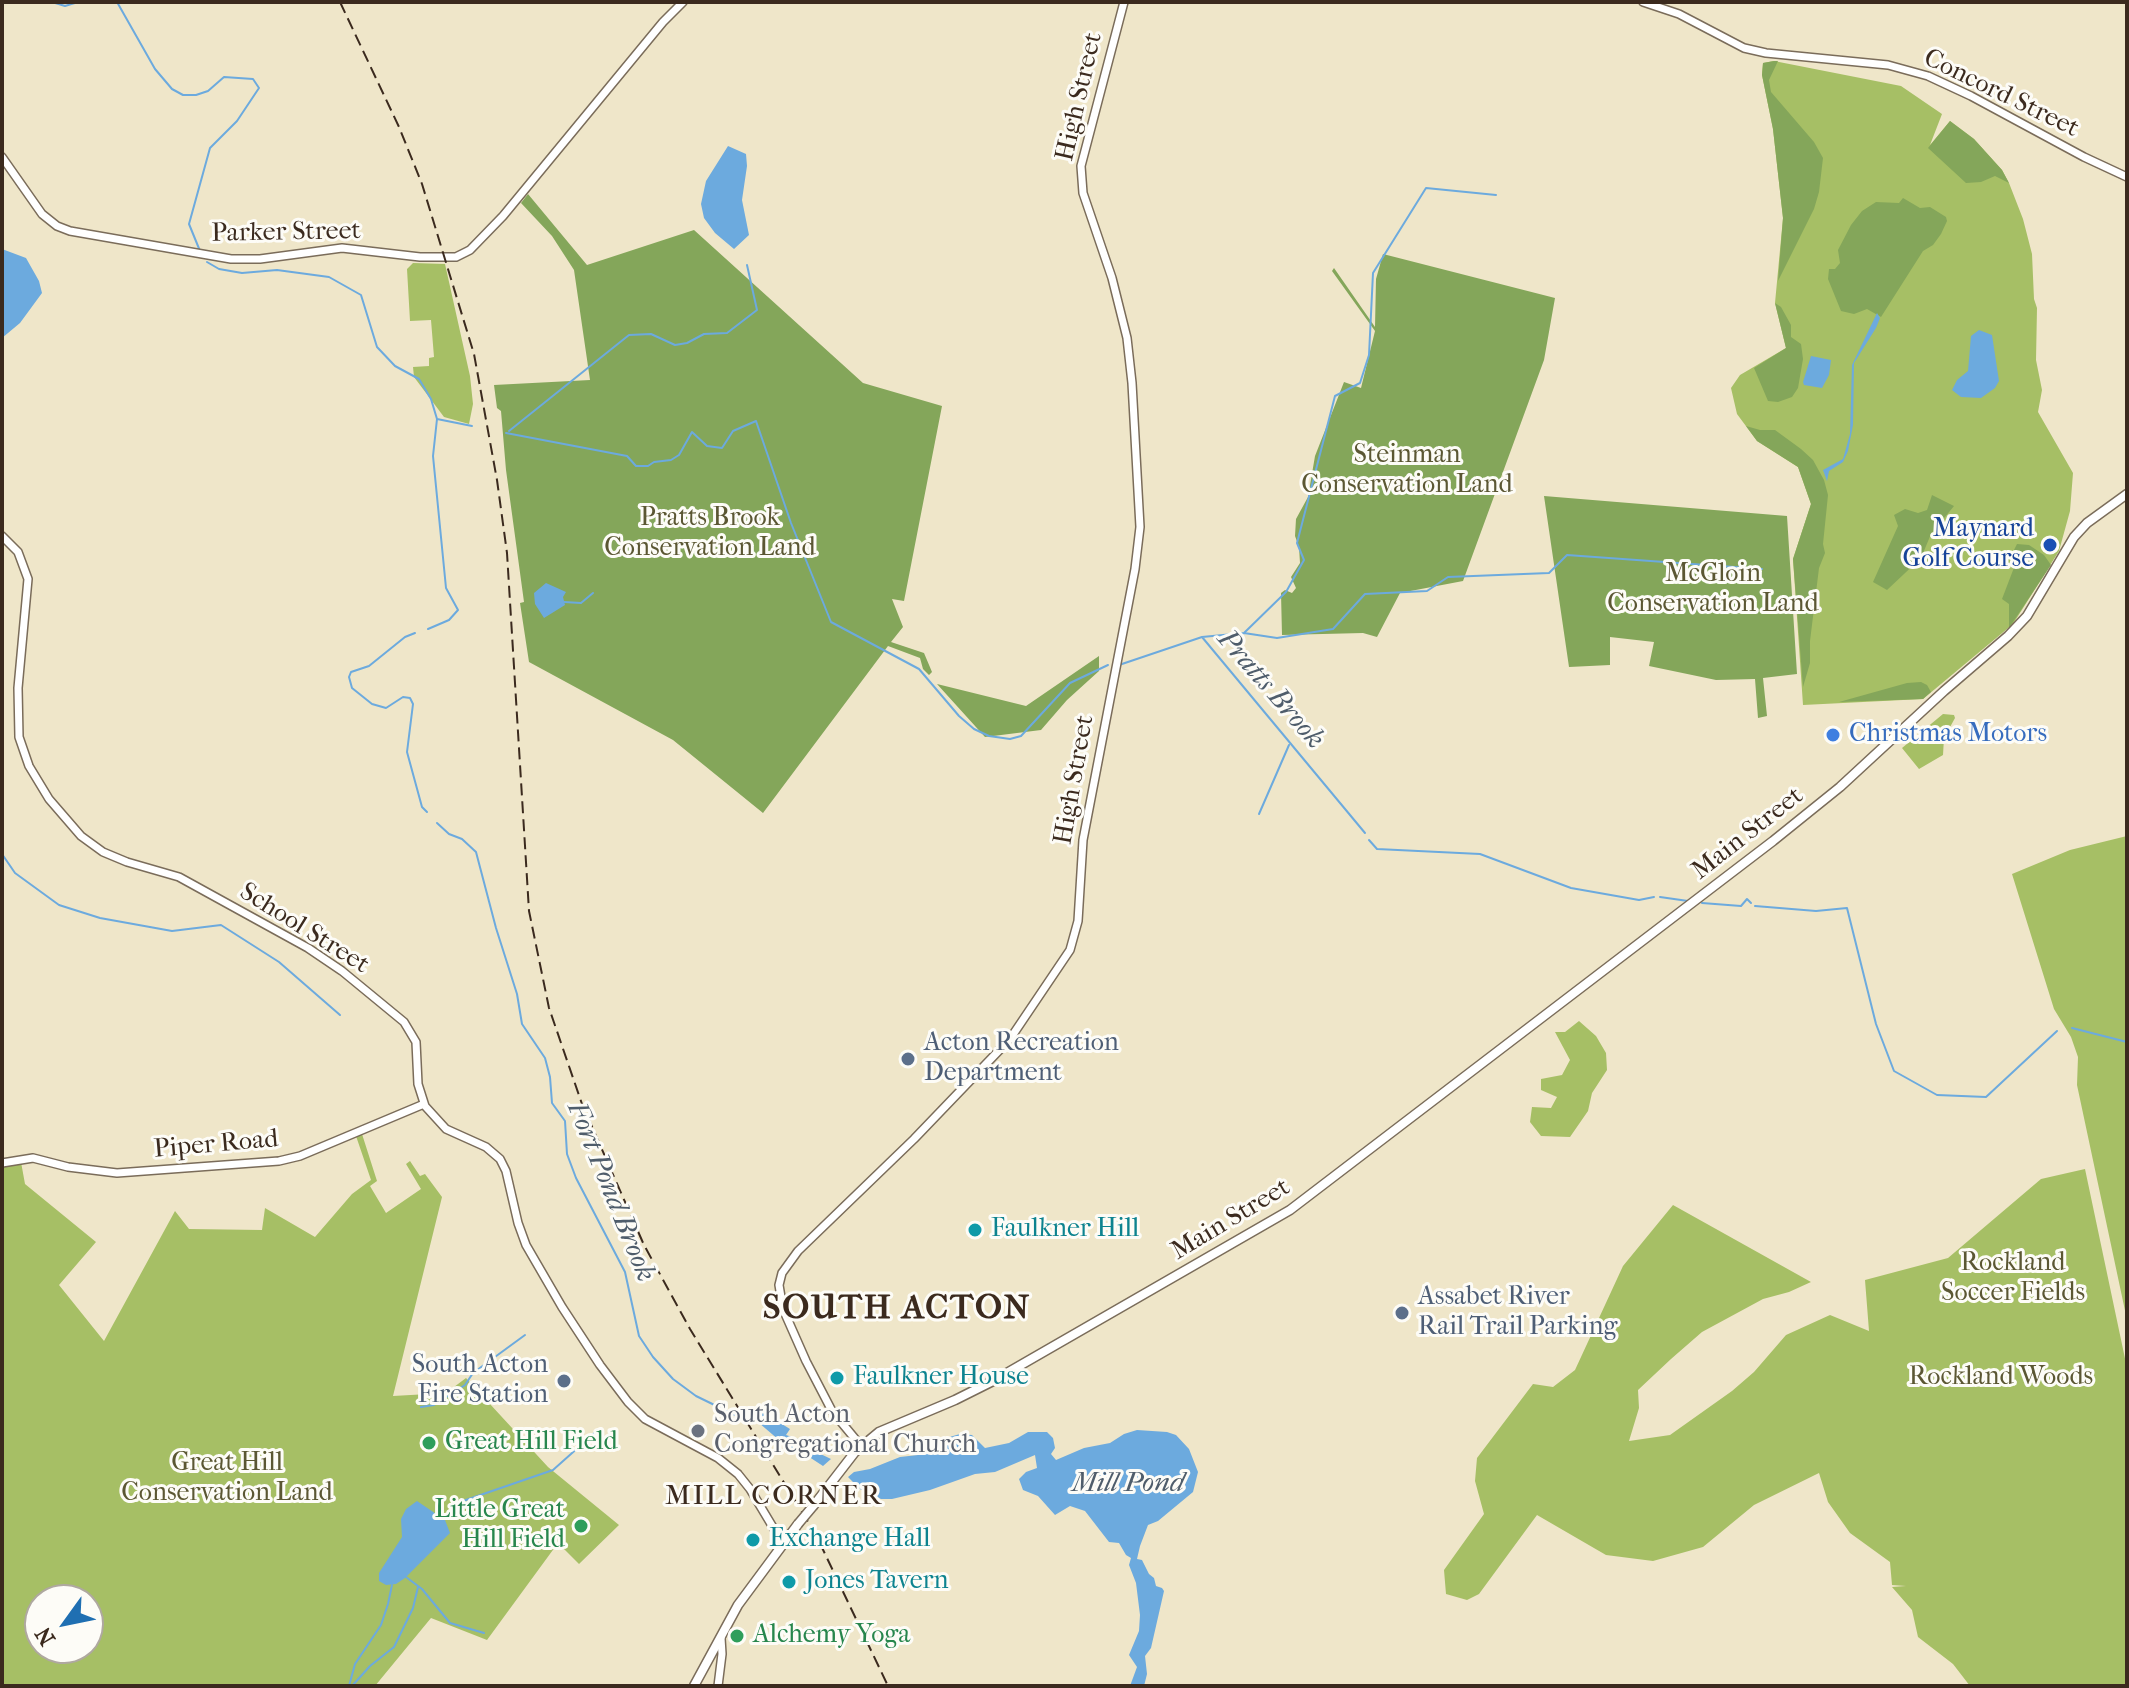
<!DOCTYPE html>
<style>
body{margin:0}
#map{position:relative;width:2129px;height:1688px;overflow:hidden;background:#efe6c9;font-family:"IM FELL French Canon",serif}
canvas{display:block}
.frame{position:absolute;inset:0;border:4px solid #3b2a1e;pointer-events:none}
.north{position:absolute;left:24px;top:1584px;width:80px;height:80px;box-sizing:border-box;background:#fdfcf7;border:2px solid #afa8a0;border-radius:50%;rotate:237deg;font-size:22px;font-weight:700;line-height:32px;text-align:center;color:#3b2a1e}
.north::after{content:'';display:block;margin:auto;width:28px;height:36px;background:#1f6fb2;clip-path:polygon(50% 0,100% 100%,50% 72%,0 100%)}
</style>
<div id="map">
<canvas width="2129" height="1688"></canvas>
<div class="frame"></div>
<div class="north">N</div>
</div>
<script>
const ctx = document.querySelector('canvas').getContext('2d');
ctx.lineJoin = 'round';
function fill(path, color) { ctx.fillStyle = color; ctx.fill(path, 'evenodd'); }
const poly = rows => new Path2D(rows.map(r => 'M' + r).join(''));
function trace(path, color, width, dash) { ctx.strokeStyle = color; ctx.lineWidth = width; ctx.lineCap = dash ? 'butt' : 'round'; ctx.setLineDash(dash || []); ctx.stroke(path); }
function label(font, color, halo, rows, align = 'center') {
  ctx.font = font + ' "IM FELL French Canon",serif'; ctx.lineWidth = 6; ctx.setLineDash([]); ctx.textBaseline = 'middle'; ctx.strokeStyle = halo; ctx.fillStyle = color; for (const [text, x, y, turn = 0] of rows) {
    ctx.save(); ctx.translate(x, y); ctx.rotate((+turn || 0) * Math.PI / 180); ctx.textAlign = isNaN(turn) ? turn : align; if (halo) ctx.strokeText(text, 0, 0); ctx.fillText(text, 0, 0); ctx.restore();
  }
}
fill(poly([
 [1774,61,1901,86,1942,114,1930,145,1950,121,1974,139,2002,170,2009,183,2023,219,2032,254,2034,299,2037,308,2036,360,2042,390,2038,412,2073,473,2070,511,2059,551,2013,624,1923,699,1803,705,1793,559,1811,504,1798,467,1757,441,1737,414,1731,388,1740,375,1786,348,1775,303,1783,218,1773,129,1762,75,1763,63],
 [413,263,445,264,470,376,473,404,469,424,444,417,414,377,413,367,429,366,429,358,434,357,431,320,410,321,407,269],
 [1943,714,1954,715,1955,718,1944,738,1943,755,1919,769,1902,748],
 [2127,836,2127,1320,2077,1085,2078,1057,2071,1037,2054,1009,2012,874,2070,850],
 [1579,1021,1596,1036,1606,1053,1607,1070,1592,1093,1588,1111,1570,1137,1541,1136,1530,1122,1532,1107,1551,1108,1557,1097,1541,1090,1541,1079,1562,1075,1570,1060,1555,1032,1565,1032],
 [362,1134,377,1181,370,1186,386,1213,421,1189,406,1164,410,1161,420,1176,425,1174,442,1197,393,1396,446,1393,466,1378,548,1467,619,1525,579,1564,558,1543,487,1640,431,1618,375,1686,2,1686,2,1167,21,1162,25,1184,96,1242,59,1285,104,1341,175,1211,189,1229,262,1230,265,1208,315,1237,352,1194,371,1180,356,1136],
 [40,1600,88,1600,88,1648,40,1648],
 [2085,1169,2127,1368,2127,1686,1970,1686,1953,1664,1918,1637,1912,1610,1892,1587,1906,1586,1892,1585,1890,1562,1850,1533,1828,1502,1819,1473,1754,1505,1703,1547,1653,1561,1606,1555,1537,1515,1479,1594,1467,1600,1446,1594,1444,1570,1484,1514,1475,1481,1477,1458,1533,1384,1553,1387,1575,1370,1623,1266,1673,1205,1811,1282,1789,1292,1763,1299,1702,1332,1671,1359,1638,1390,1639,1408,1629,1441,1670,1435,1732,1391,1754,1372,1786,1335,1830,1315,1869,1331,1865,1280,1948,1258,2041,1179]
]), '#a6bf65');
fill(poly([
 [1774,61,1778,61,1769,80,1771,92,1814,142,1823,158,1819,192,1814,209,1778,281,1783,218,1773,129,1762,75,1763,63],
 [1950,121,1974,139,2002,170,2009,183,1995,176,1981,182,1966,183,1928,148],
 [528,194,587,265,694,230,863,383,942,406,904,601,892,599,903,627,891,642,924,653,932,672,929,675,923,669,920,658,888,646,763,813,673,740,529,662,520,603,524,602,506,470,501,411,497,408,494,385,590,380,574,270,552,236,521,203],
 [1903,198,1920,208,1930,207,1946,217,1947,221,1941,234,1933,245,1923,251,1881,317,1867,309,1854,314,1841,311,1828,279,1829,269,1835,269,1840,263,1838,250,1851,225,1862,211,1876,202,1899,203],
 [1383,254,1555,298,1544,360,1463,581,1400,593,1377,637,1363,633,1282,635,1281,593,1285,590,1292,593,1296,588,1291,577,1300,563,1299,547,1295,536,1296,519,1308,497,1315,456,1344,382,1361,388,1375,331,1332,271,1334,268,1375,327,1376,279],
 [1775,303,1781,307,1791,325,1791,337,1801,344,1803,359,1798,388,1792,397,1778,402,1768,401,1754,368,1786,348],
 [1746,426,1760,430,1775,430,1801,449,1813,460,1824,480,1828,495,1823,544,1825,553,1819,568,1810,641,1810,663,1803,687,1793,559,1811,504,1798,467,1757,441],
 [1932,495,1954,506,1931,534,1921,558,1887,590,1873,582,1898,526,1894,515,1905,509,1918,513,1927,510],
 [1544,496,1787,516,1797,674,1763,678,1767,716,1758,718,1755,679,1716,680,1649,666,1654,642,1610,637,1610,665,1569,667],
 [2017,544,2029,545,2044,555,2051,565,2009,628,2009,604,2002,599,2015,565,2013,552],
 [1099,656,1099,671,1067,700,1041,730,985,737,937,684,1026,706],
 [1921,682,1927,685,1931,692,1923,699,1839,702,1907,683]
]), '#84a65a');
fill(poly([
 [728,146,746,154,747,166,742,200,749,235,734,249,715,233,704,218,701,204,706,181],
 [2,249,26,258,39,281,42,293,20,323,2,338],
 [1877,313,1880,318,1876,328,1854,363,1853,425,1848,451,1843,462,1829,471,1827,481,1823,470,1843,459,1845,452,1850,434,1852,365],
 [1979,330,1992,335,1999,381,1995,388,1981,398,1961,397,1952,390,1957,380,1968,371,1971,336],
 [1811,356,1831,360,1829,375,1822,388,1804,385,1803,382],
 [546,583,566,592,563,597,565,605,544,618,535,604,534,593],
 [753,1408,762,1409,765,1418,772,1418,790,1429,786,1435,798,1439,806,1447,831,1459,823,1466,800,1451,786,1446,752,1417,749,1412],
 [1137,1430,1167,1432,1176,1435,1189,1449,1198,1472,1193,1492,1158,1521,1148,1525,1140,1546,1137,1559,1142,1560,1149,1574,1154,1578,1156,1586,1162,1588,1164,1591,1151,1648,1145,1656,1147,1674,1144,1686,1130,1686,1137,1667,1129,1655,1139,1631,1140,1615,1136,1583,1129,1565,1131,1558,1126,1555,1119,1543,1109,1542,1085,1511,1070,1506,1055,1515,1038,1496,1023,1490,1019,1479,1026,1472,1037,1468,1035,1455,995,1472,975,1474,930,1490,892,1499,881,1499,860,1489,848,1477,854,1472,870,1469,900,1457,918,1455,946,1438,960,1434,972,1435,985,1448,1009,1443,1028,1432,1047,1432,1053,1438,1055,1448,1051,1454,1056,1460,1084,1448,1110,1443,1124,1434],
 [417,1501,445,1520,450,1533,405,1578,396,1584,386,1585,379,1581,379,1573,402,1537,401,1519,406,1509]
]), '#6caade');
trace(poly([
 [52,2,65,6,78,2],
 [117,2,155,69,172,89,183,95,196,95,208,91,224,77,253,79,259,88,237,121,210,148,189,224,200,251],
 [207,262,219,269,242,273,277,270,329,277,361,295,377,347,395,366,419,379,431,399,437,419,433,456,446,588,458,610,449,620,428,629],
 [437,419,472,426],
 [509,431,629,335,651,334,675,345,687,343,704,334,727,333,757,310,747,265],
 [506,433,627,456,636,466,648,466,654,462,671,460,679,455,692,432,707,446,722,448,733,431,756,421,791,523,831,622,919,669,959,716,974,729,989,736,1010,739,1021,736,1070,683,1108,665],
 [564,602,581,603,593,593],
 [415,633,405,637,369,666,351,672,349,677,352,688,372,704,386,708,403,697,410,698,413,704,407,752,422,807,427,812],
 [1244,633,1277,638,1333,629,1365,594,1427,591,1448,577,1549,573,1567,555,1762,569],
 [1202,637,1244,633,1286,592,1304,560,1297,543,1335,396,1360,383,1369,355,1373,273,1426,188,1496,195],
 [1119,665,1202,637,1365,833],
 [1259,814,1289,745],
 [437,823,449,834,462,839,476,852,496,928,517,994,522,1024,545,1058,550,1077,552,1103,565,1121,567,1154,576,1178,625,1272,639,1336,653,1357,673,1379,696,1396,737,1416],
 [1369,840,1377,849,1480,854,1571,888,1639,900,1654,897],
 [2,854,15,873,59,905,100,918,172,931,221,925,279,962,340,1015],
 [1660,897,1688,901],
 [1702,903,1741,906,1747,899,1751,903],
 [1755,906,1816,911,1847,908,1876,1024,1894,1071,1937,1095,1986,1097,2057,1031],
 [2072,1028,2127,1042],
 [421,1407,434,1405,465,1385,473,1373,525,1335],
 [448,1516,457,1510,463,1501,553,1470,599,1429],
 [406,1577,422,1589,450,1623,484,1633],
 [349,1686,355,1664,381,1625,388,1604,392,1585],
 [352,1686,370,1666,394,1647,413,1608,418,1587]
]), '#6caade', 2);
const tertiary = poly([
 [1643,2,1679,14,1744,48,1766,53,1888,65,1928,76,1971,96,2084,157,2127,177],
 [2,157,42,214,57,226,70,231,231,259,260,259,342,248,420,257,456,257,470,250,503,216,663,22,683,2],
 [2,536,18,552,28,579,18,688,19,737,29,766,49,799,81,836,103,852,127,862,179,877,308,948,342,971,404,1022,416,1042,418,1084,425,1106,446,1129,486,1147,500,1159,506,1171,518,1223,526,1245,562,1307,600,1365,628,1402,645,1419,718,1458,738,1474,750,1489,783,1544],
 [2,1163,33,1158,68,1167,117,1173,279,1161,300,1156,424,1104],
 [861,1446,832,1411,806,1361,783,1309,779,1285,782,1273,798,1251,914,1139,1010,1039,1070,950,1078,921,1083,840,1135,569,1140,527,1132,383,1127,338,1112,278,1083,193,1081,166,1124,2],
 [718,1686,722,1654,721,1638]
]);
const secondary = poly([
 [814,1505,855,1452,879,1432,955,1400,993,1381,1290,1210,1773,841,1840,787,1944,691,2008,636,2027,616,2074,537,2087,523,2127,494],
 [694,1686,738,1605,798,1524]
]);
trace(tertiary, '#7a6c5a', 10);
trace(secondary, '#7a6c5a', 11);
trace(tertiary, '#fff', 7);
trace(secondary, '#fff', 8);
trace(poly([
 [340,2,399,127,422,184,474,354,497,480,507,553,529,911,549,1008,582,1104,644,1245,690,1329,816,1535,888,1686]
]), '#3b2a1e', 2, [12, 6]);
const secondaryBridge = poly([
 [798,1524,814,1505]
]);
trace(secondaryBridge, '#7a6c5a', 11, []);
trace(secondaryBridge, '#fff', 8);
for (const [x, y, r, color] of [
 [2050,545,8,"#1a4fb4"],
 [1833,735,8,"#3f7fe0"],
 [908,1059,8,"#5c6f8a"],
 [975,1230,8,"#0f9aa8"],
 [1402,1313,8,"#5c6f8a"],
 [837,1378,8,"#0f9aa8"],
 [564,1381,8,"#5c6f8a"],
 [698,1431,8,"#6b7280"],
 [429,1443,8,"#2e9e5b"],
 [581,1526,8,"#2e9e5b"],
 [753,1540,8,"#0f9aa8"],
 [789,1582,8,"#0f9aa8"],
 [737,1636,8,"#2e9e5b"]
]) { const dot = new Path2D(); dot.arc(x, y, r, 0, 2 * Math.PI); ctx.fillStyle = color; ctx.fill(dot); trace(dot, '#fdfcf7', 3); }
label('26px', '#3b2a1e', '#fdfcf7', [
 ["Concord Street",2001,94,26],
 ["High Street",1080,97,-77],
 ["Parker Street",286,233,-1],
 ["High Street",1075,780,-80],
 ["Main Street",1748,834,-38],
 ["School Street",304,929,32],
 ["Piper Road",216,1145,-5],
 ["Main Street",1231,1220,-31]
]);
label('26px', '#5b5733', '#fdfcf7', [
 ["Steinman",1407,456],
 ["Conservation Land",1407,486],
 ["Pratts Brook",710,519],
 ["Conservation Land",710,549],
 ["McGloin",1713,575],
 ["Conservation Land",1713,605],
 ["Rockland",2013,1264],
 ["Soccer Fields",2013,1294],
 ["Rockland Woods",2001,1378],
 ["Great Hill",227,1464],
 ["Conservation Land",227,1494]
]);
label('26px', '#164399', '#fdfcf7', [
 ["Maynard",2034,530],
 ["Golf Course",2034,560]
], 'right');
label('26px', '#366cbe', '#fdfcf7', [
 ["Christmas Motors",1849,735]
], 'left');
label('26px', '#4e5e75', '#fdfcf7', [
 ["Acton Recreation",924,1044],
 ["Department",924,1074],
 ["Assabet River",1418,1298],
 ["Rail Trail Parking",1418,1328],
 ["South Acton",548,1366,"right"],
 ["Fire Station",548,1396,"right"]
], 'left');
label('26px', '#0d838f', '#fdfcf7', [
 ["Faulkner Hill",991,1230],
 ["Faulkner House",853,1378],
 ["Exchange Hall",769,1540],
 ["Jones Tavern",805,1582]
], 'left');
label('26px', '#5b616d', '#fdfcf7', [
 ["South Acton",714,1416],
 ["Congregational Church",714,1446]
], 'left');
label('26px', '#27864d', '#fdfcf7', [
 ["Great Hill Field",445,1443],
 ["Little Great",565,1511,"right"],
 ["Hill Field",565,1541,"right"],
 ["Alchemy Yoga",753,1636]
], 'left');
label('italic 28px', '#4f5d6b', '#fdfcf7', [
 ["Pratts Brook",1270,690,49],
 ["Fort Pond Brook",610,1192,68],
 ["Mill Pond",1128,1484]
]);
ctx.letterSpacing = '2px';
label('28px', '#3b2a1e', '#fdfcf7', [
 ["MILL CORNER",774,1497]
]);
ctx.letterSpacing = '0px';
ctx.letterSpacing = '2px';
label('bold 34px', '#3b2a1e', '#fdfcf7', [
 ["SOUTH ACTON",897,1310]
]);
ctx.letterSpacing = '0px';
</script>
